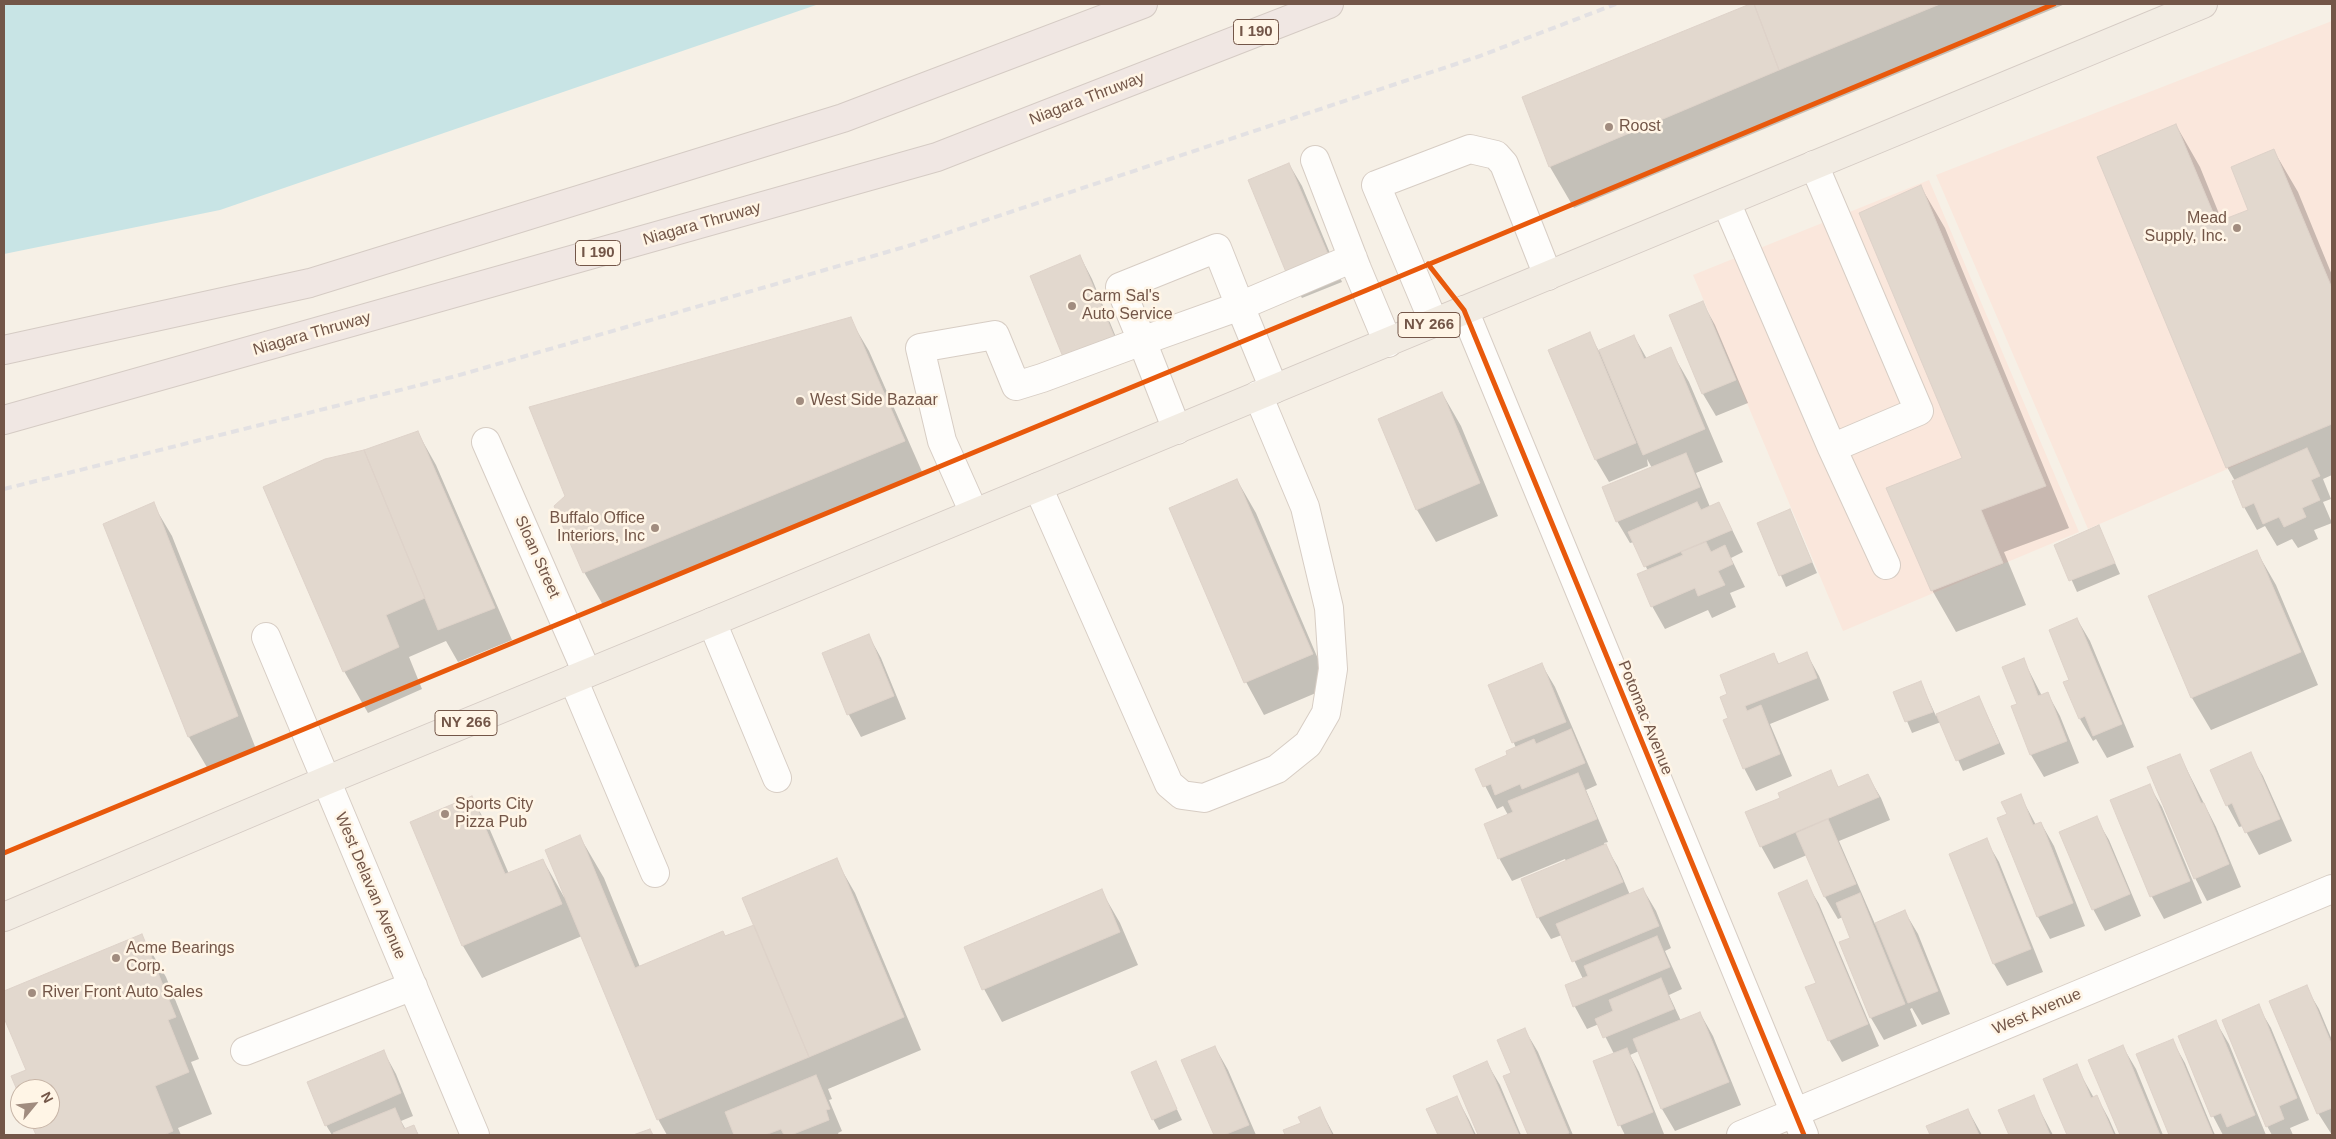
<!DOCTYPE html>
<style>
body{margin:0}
#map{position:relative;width:2336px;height:1139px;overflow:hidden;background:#f6f0e6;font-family:Arial,sans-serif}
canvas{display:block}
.frame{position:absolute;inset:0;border:5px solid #735648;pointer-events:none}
.north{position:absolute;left:10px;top:1079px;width:50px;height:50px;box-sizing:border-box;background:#fff5e6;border:1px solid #c7b5a7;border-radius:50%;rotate:62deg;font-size:14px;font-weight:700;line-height:20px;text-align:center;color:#735648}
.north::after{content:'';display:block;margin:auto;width:18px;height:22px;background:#a18c7f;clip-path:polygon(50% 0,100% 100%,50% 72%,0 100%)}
</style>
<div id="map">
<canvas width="2336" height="1139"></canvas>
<div class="frame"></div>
<div class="north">N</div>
</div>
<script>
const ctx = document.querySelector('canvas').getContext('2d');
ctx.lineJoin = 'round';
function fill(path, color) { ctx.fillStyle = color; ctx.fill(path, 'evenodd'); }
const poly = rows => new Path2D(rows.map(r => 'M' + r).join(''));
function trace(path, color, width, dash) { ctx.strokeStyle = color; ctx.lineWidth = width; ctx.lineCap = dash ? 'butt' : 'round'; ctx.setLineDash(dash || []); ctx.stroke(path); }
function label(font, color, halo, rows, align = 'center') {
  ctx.font = font + ' Arial,sans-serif'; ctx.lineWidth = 5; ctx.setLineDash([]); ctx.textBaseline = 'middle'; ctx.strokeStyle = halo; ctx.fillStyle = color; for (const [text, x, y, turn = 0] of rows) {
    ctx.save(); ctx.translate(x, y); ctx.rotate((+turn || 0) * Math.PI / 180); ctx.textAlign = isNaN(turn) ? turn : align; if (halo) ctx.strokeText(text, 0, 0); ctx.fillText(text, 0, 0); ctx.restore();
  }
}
fill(poly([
 [2332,21,2332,424,2088,529,1936,175],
 [1929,180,2079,532,1843,631,1693,275]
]), '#fae7dc');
fill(poly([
 [4,4,819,4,220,210,4,254]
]), '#c8e4e5');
fill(poly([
 [1753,4,2065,4,1574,208,1550,167,1523,98],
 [2176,125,2200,167,2222,221,2250,210,2274,151,2298,192,2332,275,2332,475,2323,479,2331,499,2323,502,2332,523,2314,530,2318,539,2298,548,2292,539,2277,546,2265,526,2257,530,2244,507,2235,481,2227,467],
 [1289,164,1302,186,1342,282,1302,298,1289,276],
 [1921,187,1945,228,2069,528,2004,552,2026,605,1956,632,1932,590,1963,458],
 [1080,256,1092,279,1125,359,1077,378],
 [1703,303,1715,325,1748,403,1716,416,1703,394,1671,316],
 [850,319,869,351,923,474,603,605,584,572,567,497],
 [1589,334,1599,351,1634,336,1647,359,1670,349,1689,382,1723,462,1696,473,1710,507,1719,503,1743,552,1731,558,1745,587,1730,593,1736,607,1712,618,1708,610,1665,629,1652,606,1648,571,1634,542,1630,543,1617,521,1652,468,1647,459,1648,466,1609,482,1596,460,1550,350],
 [1442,393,1461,426,1498,516,1436,542,1417,510],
 [418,433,436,465,512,640,458,662,446,641,409,657,422,689,368,713,344,671,365,450],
 [1237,480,1256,513,1330,687,1264,715,1246,682,1171,508],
 [153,504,172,536,256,749,208,769,189,737,104,525],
 [1790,511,1817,573,1786,587,1758,524],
 [2099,527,2120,574,2077,592,2056,545],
 [2257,552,2276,585,2318,685,2211,730,2192,698,2150,597],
 [2077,619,2090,641,2134,747,2107,758,2096,739,2093,741,2080,719,2071,680],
 [869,636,881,658,906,719,861,737,849,715,824,654],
 [1807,654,1819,676,1829,700,1770,724,1792,776,1756,791,1744,768,1730,718,1729,694,1774,655,1779,664],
 [2023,659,2042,696,2048,694,2060,716,2079,763,2044,777,2031,755,2012,707,2019,705],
 [1542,665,1555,687,1597,785,1586,790,1608,842,1604,843,1618,867,1630,895,1643,889,1656,911,1671,948,1665,951,1682,989,1669,995,1681,1021,1700,1013,1713,1036,1741,1105,1675,1131,1662,1109,1639,1051,1630,1055,1639,1072,1664,1134,1662,1135,1625,1135,1620,1125,1594,1062,1614,1054,1599,1024,1587,1029,1575,1007,1566,986,1583,979,1562,935,1551,939,1538,917,1566,861,1565,859,1512,881,1499,858,1485,825,1508,815,1503,806,1497,809,1477,770,1509,756,1516,748,1490,685],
 [1921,683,1936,716,1979,697,2005,754,1963,771,1941,722,1912,733,1895,693],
 [2250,754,2263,776,2292,841,2259,855,2243,826,2239,827,2227,805],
 [2180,756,2216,827,2241,887,2207,901,2195,878],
 [1830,772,1839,788,1868,776,1881,798,1890,820,1839,841,1875,924,1905,912,1918,934,1950,1014,1922,1025,1912,1008,1910,1009,1917,1026,1884,1040,1871,1018,1840,943,1852,938,1843,917,1838,919,1825,897,1807,855,1774,869,1761,846,1747,813,1782,799],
 [2149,785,2162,807,2202,903,2164,919,2152,897,2112,800],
 [2020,795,2036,825,2041,823,2054,846,2085,926,2050,939,2038,917,1998,819,2008,815],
 [472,798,490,830,509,874,543,860,564,897,580,837,604,878,640,967,755,925,836,860,855,893,921,1050,828,1089,832,1099,829,1100,842,1131,838,1133,839,1135,667,1135,658,1119,582,936,482,978,463,946,411,823],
 [2096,818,2109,840,2141,916,2105,931,2093,909],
 [1986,840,1999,862,2043,972,2007,986,1994,964,1951,854],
 [1806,882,1819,904,1879,1046,1842,1062,1829,1040],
 [1101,890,1120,923,1138,965,1002,1022,984,989,966,947],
 [142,936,166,977,199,1059,191,1062,212,1114,178,1128,181,1135,37,1135,31,1119,50,1119,50,1089,20,1089,20,1093,13,1076,27,1070,4,1015,4,992],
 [2306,987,2319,1009,2332,1040,2332,1135,2318,1113],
 [2258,1006,2271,1028,2309,1120,2290,1128,2293,1135,2272,1135,2267,1126],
 [2216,1022,2229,1044,2266,1135,2223,1135,2213,1116,2180,1037],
 [1525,1030,1538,1052,1573,1135,1529,1135,1505,1077,1513,1074],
 [2172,1040,2185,1063,2215,1135,2170,1135,2137,1055],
 [1215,1047,1228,1070,1256,1135,1215,1135,1183,1061],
 [2123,1047,2136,1069,2163,1135,2122,1135,2090,1060],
 [384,1052,396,1074,413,1116,401,1121,406,1130,414,1127,419,1135,332,1135,326,1125],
 [1155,1063,1182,1120,1159,1130,1153,1119],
 [1487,1063,1500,1085,1521,1135,1479,1135,1454,1077],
 [2076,1066,2094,1098,2097,1097,2109,1119,2116,1135,2068,1135,2045,1079],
 [2033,1097,2053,1135,2010,1135,2000,1110],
 [1457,1098,1469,1120,1476,1135,1439,1135,1428,1110],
 [1320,1109,1334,1135,1287,1135,1285,1131,1302,1123],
 [1968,1110,1982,1135,1931,1135,1928,1127]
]), '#0003');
const building = poly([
 [1750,4,1754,4,1779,70,1549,167,1522,97,1750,4],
 [1754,4,1940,4,1779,70,1754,4],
 [2176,124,2217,222,2248,210,2231,167,2274,149,2332,288,2332,424,2226,468,2097,157,2176,124],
 [1289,163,1330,259,1288,277,1248,180,1289,163],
 [1921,185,2046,486,1981,510,2003,563,1931,591,1886,488,1962,458,1859,213,1921,185],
 [1080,255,1114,336,1063,357,1030,276,1080,255],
 [1703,301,1736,380,1702,394,1669,315,1703,301],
 [851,317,905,441,583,573,554,506,565,496,529,407,851,317],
 [1590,332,1636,443,1595,460,1548,350,1590,332],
 [1634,335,1644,359,1671,347,1705,429,1643,455,1599,350,1634,335],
 [1442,392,1480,483,1416,510,1378,419,1442,392],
 [418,431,495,608,438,630,364,450,418,431],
 [2307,448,2320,476,2311,480,2320,500,2302,508,2306,517,2284,527,2279,517,2263,524,2254,503,2243,508,2232,481,2307,448],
 [364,450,425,598,386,615,399,647,343,672,263,487,325,459,364,450],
 [1686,453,1700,487,1616,522,1602,487,1686,453],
 [1237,479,1313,654,1244,683,1169,508,1237,479],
 [154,502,238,716,188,737,103,524,154,502],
 [1697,502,1701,510,1719,502,1732,530,1644,567,1628,532,1697,502],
 [1790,509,1812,562,1779,576,1757,523,1790,509],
 [2099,525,2115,563,2069,581,2054,545,2099,525],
 [1706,542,1711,552,1725,545,1733,564,1718,571,1725,585,1698,596,1695,588,1651,607,1637,574,1683,555,1681,552,1706,542],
 [2257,550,2301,652,2191,698,2148,596,2257,550],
 [2077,618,2122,724,2093,736,2085,716,2079,719,2063,682,2069,680,2049,630,2077,618],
 [869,634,894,696,847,715,822,653,869,634],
 [1807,652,1817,678,1745,706,1747,711,1761,705,1780,754,1743,769,1723,720,1728,718,1720,697,1727,694,1720,675,1774,653,1778,664,1807,652],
 [2024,658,2038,696,2048,692,2067,741,2030,755,2011,706,2017,704,2002,667,2024,658],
 [1542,663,1566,722,1512,743,1488,685,1542,663],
 [1921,681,1933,712,1905,722,1893,692,1921,681],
 [1979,696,1999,743,1956,761,1936,714,1979,696],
 [1571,729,1585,763,1522,789,1520,784,1495,795,1491,784,1483,787,1475,769,1507,755,1506,751,1534,739,1536,744,1571,729],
 [2251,752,2280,819,2245,833,2232,803,2226,806,2210,770,2251,752],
 [2180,754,2201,803,2204,803,2229,864,2194,879,2147,767,2180,754],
 [1831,770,1838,787,1868,774,1879,797,1760,847,1745,812,1780,798,1778,793,1831,770],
 [1578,773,1597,819,1498,859,1484,824,1513,812,1508,801,1578,773],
 [2150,784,2190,881,2150,897,2110,800,2150,784],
 [2021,794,2033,825,2041,822,2073,903,2037,917,1997,818,2007,814,2001,802,2021,794],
 [472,796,505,874,543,859,562,904,462,946,410,822,472,796],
 [2097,816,2130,894,2092,910,2059,832,2097,816],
 [1828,819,1856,884,1824,897,1796,833,1828,819],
 [580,835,635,968,723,931,725,936,754,925,809,1057,657,1120,545,850,580,835],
 [1987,838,2031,949,1993,964,1949,854,1987,838],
 [1606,844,1623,882,1537,918,1521,879,1606,844],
 [837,858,904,1017,809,1057,742,898,837,858],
 [1807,880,1868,1024,1828,1041,1805,987,1816,983,1778,893,1807,880],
 [1643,888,1659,926,1572,962,1556,924,1643,888],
 [1102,889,1120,932,982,990,964,947,1102,889],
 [1860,893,1905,1004,1870,1018,1839,942,1850,938,1836,903,1860,893],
 [1905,910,1938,991,1908,1003,1875,923,1905,910],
 [142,934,176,1017,168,1020,189,1072,155,1086,173,1131,164,1135,36,1135,29,1119,50,1119,50,1089,20,1089,20,1097,11,1076,26,1070,4,1018,4,991,142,934],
 [1657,936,1670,967,1573,1007,1565,985,1588,976,1584,966,1657,936],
 [1661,978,1674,1009,1603,1038,1595,1019,1613,1011,1609,1000,1661,978],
 [2307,985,2332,1045,2332,1108,2317,1114,2269,1001,2307,985],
 [2259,1004,2297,1098,2279,1106,2284,1119,2266,1127,2222,1020,2259,1004],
 [1700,1012,1729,1082,1661,1109,1633,1039,1700,1012],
 [2216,1020,2255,1115,2227,1127,2221,1113,2211,1117,2178,1036,2216,1020],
 [1525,1028,1569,1133,1564,1135,1528,1135,1503,1076,1511,1073,1497,1040,1525,1028],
 [2173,1039,2213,1135,2169,1135,2136,1054,2173,1039],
 [2123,1045,2160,1135,2120,1135,2088,1060,2123,1045],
 [1215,1046,1249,1125,1224,1135,1214,1135,1181,1060,1215,1046],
 [1627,1048,1653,1112,1618,1126,1593,1061,1627,1048],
 [384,1050,401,1093,325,1126,307,1082,384,1050],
 [1156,1061,1177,1109,1152,1120,1131,1072,1156,1061],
 [1487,1061,1519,1135,1478,1135,1453,1076,1487,1061],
 [2077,1064,2091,1098,2097,1095,2114,1135,2067,1135,2043,1079,2077,1064],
 [816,1075,830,1109,826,1110,829,1120,791,1135,784,1135,781,1129,765,1135,734,1135,725,1112,816,1075],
 [2034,1095,2050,1135,2009,1135,1998,1110,2034,1095],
 [1457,1096,1474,1135,1438,1135,1426,1109,1457,1096],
 [1320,1107,1332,1135,1285,1135,1283,1130,1301,1123,1298,1117,1320,1107],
 [395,1108,404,1129,414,1125,418,1135,334,1135,333,1133,395,1108],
 [1968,1109,1979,1135,1930,1135,1926,1126,1968,1109],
 [650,1129,653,1135,633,1135,650,1129]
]);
fill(building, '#e2d8ce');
trace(building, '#ded2c9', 1);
const minor = poly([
 [1315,160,1357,269,1388,343],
 [1726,202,1832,448,1919,411,1814,165],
 [1464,310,1804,1135],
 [1434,323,1376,185,1470,149,1496,155,1504,164,1548,276],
 [1274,389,1240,306,1353,258],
 [486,442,587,673],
 [1832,448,1886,565],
 [1038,487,1169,784,1182,795,1204,798,1277,769,1308,744,1326,713,1333,669,1329,608,1305,507,1258,395],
 [974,513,942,441,920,348,995,335,1016,386,1042,378,1142,341,1240,306,1217,248,1120,287,1142,341,1177,430],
 [712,622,777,778],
 [266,637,475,1135],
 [573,679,655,873],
 [245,1051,413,986],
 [1741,1135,2332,889]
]);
const major = poly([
 [4,917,325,781,712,622,2203,4]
]);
const highway = poly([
 [4,350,310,283,843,118,1143,4],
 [4,420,937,157,1329,4]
]);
trace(minor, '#d7cdc4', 30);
trace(major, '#d5cbc4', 30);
trace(highway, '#d5cbc4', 30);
trace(minor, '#fefdfb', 28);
trace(major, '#f2ece3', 28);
trace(highway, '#f0e7e3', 28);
trace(poly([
 [4,489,456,376,908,246,1480,56,1616,4]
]), '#e3e1e3', 4, [8, 5]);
trace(poly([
 [1428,264,1464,310,1804,1135],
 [4,853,1367,290,2054,4]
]), '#e8590c', 5);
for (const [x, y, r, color] of [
 [1609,127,5,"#a18c7f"],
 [2237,228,5,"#a18c7f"],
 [1072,306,5,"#a18c7f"],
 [800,401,5,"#a18c7f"],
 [655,528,5,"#a18c7f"],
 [445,814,5,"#a18c7f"],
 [116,958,5,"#a18c7f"],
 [32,993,5,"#a18c7f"]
]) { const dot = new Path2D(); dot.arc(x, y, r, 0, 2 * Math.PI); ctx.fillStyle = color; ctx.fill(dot); trace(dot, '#fff5e6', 2); }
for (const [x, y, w] of [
 [1256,32,45],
 [598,253,45],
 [1429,325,62],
 [466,723,62]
]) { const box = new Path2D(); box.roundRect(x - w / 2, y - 12.5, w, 25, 4); ctx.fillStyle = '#fff5e6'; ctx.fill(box); trace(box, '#735648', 1); }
label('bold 15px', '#735648', null, [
 ["I 190",1256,32],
 ["I 190",598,253],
 ["NY 266",1429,325],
 ["NY 266",466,723]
]);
label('16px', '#735648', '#fff5e6', [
 ["Niagara Thruway",1087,99,-21],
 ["Niagara Thruway",702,224,-16],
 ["Niagara Thruway",312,334,-16],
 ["Sloan Street",537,557,66],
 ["Potomac Avenue",1645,718,68],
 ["West Delavan Avenue",370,886,67],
 ["West Avenue",2037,1012,-23]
]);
label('16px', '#735648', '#fff5e6', [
 ["Roost",1619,127],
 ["Mead",2227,219,"right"],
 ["Supply, Inc.",2227,237,"right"],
 ["Carm Sal's",1082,297],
 ["Auto Service",1082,315],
 ["West Side Bazaar",810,401],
 ["Buffalo Office",645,519,"right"],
 ["Interiors, Inc",645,537,"right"],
 ["Sports City",455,805],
 ["Pizza Pub",455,823],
 ["Acme Bearings",126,949],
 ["Corp.",126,967],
 ["River Front Auto Sales",42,993]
], 'left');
</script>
